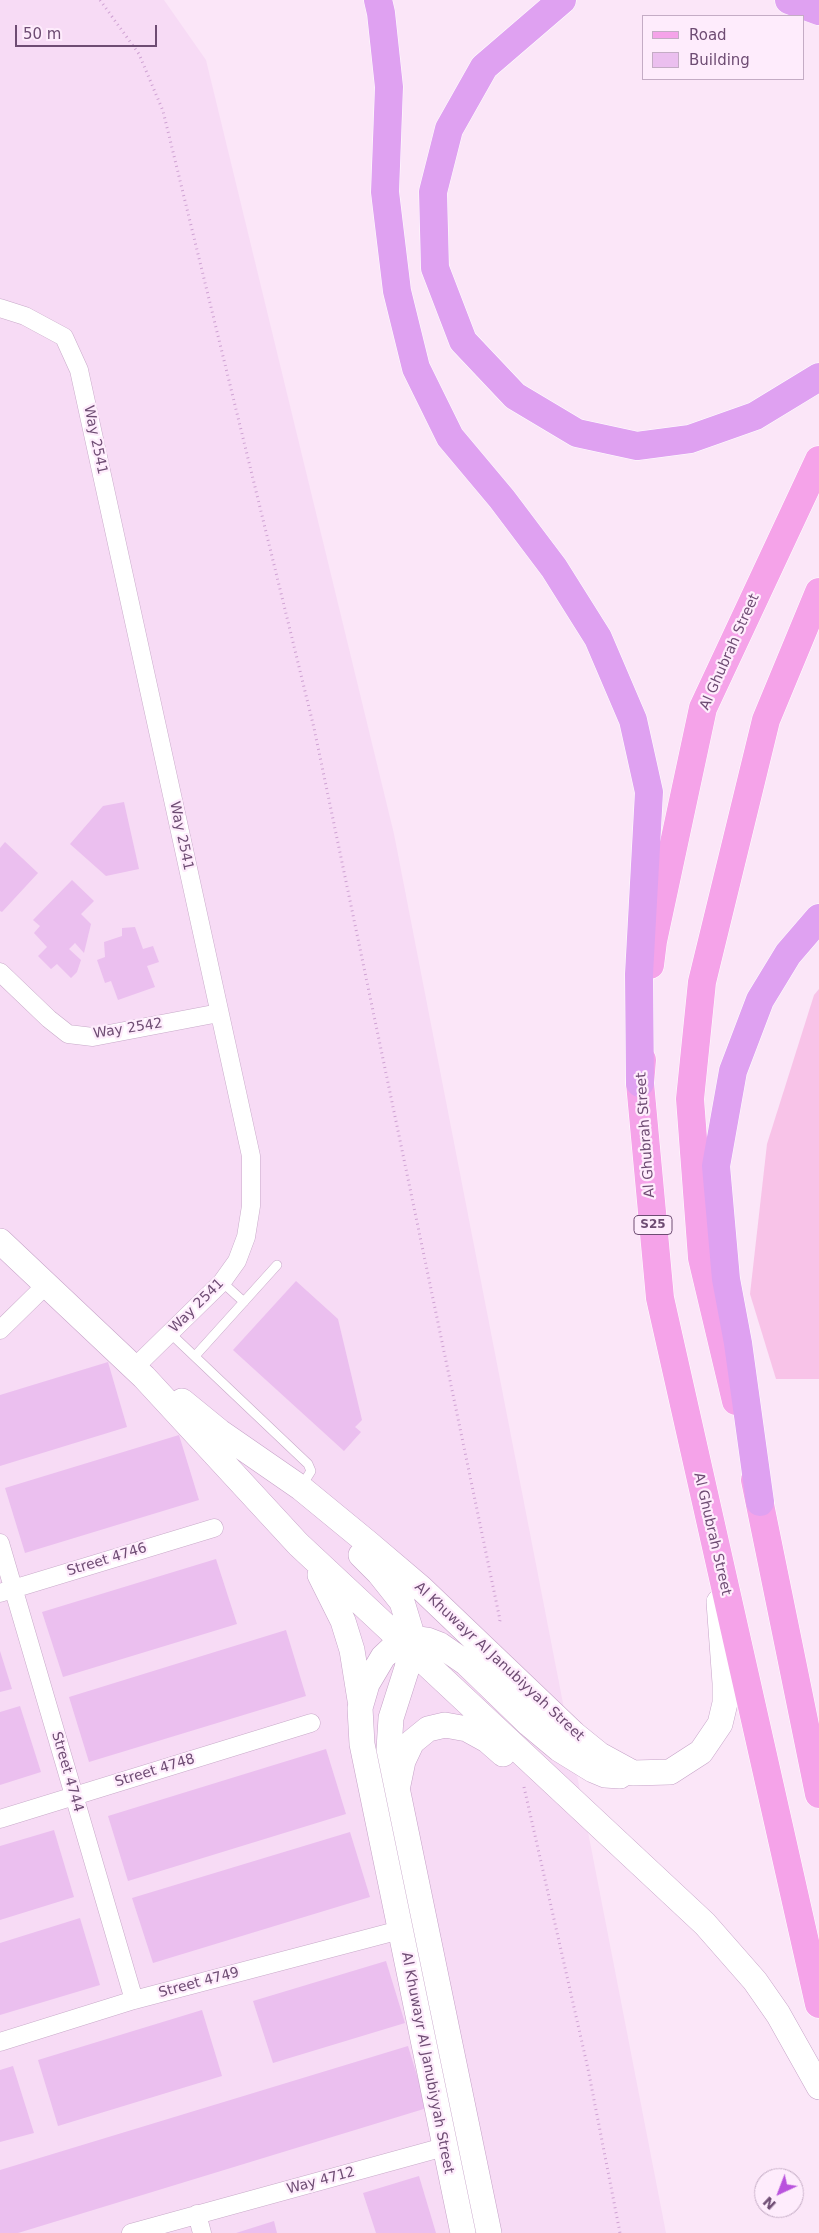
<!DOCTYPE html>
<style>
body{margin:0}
#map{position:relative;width:819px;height:2233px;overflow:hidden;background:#fbe6f8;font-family:"DejaVu Sans",sans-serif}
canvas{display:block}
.legend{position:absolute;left:642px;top:15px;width:162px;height:65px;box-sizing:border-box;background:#feecfc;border:1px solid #c4acc5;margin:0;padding:6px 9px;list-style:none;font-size:15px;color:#6e4c73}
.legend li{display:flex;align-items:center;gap:10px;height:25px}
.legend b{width:25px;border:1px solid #c4acc5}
.north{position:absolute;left:754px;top:2168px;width:50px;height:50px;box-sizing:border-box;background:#feecfc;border:1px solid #c4acc5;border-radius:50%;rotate:223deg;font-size:14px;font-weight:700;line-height:20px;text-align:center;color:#6e4c73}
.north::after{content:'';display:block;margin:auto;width:18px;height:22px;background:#b953dd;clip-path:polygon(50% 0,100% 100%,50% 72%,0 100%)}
.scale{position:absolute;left:15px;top:25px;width:142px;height:22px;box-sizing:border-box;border:2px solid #6e4c73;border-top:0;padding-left:6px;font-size:15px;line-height:18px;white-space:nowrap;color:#6e4c73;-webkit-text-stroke:4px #feecfc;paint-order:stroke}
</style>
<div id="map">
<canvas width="819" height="2233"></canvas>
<ul class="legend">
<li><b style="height:6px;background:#f5a3e9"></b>Road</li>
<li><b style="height:14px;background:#ebbfef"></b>Building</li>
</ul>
<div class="north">N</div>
<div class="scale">50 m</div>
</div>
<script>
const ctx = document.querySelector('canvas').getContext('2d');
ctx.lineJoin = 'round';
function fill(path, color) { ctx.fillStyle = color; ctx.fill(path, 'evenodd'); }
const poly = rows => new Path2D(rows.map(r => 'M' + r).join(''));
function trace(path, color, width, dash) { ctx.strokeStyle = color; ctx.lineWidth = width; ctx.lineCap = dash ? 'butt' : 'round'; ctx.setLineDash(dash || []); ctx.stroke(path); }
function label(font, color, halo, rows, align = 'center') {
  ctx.font = font + ' "DejaVu Sans",sans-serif'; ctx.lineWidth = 4.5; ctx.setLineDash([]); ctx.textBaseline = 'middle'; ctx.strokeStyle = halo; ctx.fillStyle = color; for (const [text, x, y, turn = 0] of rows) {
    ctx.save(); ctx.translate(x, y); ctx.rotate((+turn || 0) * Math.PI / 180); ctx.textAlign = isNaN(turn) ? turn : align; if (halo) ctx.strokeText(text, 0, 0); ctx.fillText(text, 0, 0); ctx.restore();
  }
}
fill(poly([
 [0,0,164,0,206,60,394,834,666,2233,0,2233]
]), '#f7dbf5');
fill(poly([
 [819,989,819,1379,776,1379,750,1294,767,1144,814,995]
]), '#f8c3e8');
fill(poly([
 [124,802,139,869,106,876,70,844,103,806],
 [5,842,38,873,2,912,0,911,0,848],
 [72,880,94,901,81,914,91,924,84,953,75,943,69,949,81,960,77,972,71,978,57,964,51,969,38,956,47,947,34,933,40,926,33,920],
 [135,927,143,949,153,946,159,962,147,966,155,987,118,1000,111,981,105,983,97,960,105,957,104,942,122,936,122,928],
 [296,1281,338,1319,362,1420,355,1427,361,1432,344,1451,233,1350],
 [108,1362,127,1427,0,1466,0,1395],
 [179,1435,199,1500,25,1553,5,1488],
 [216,1559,237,1624,63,1677,42,1612],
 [286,1630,306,1696,89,1762,69,1697],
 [0,1651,12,1689,0,1692],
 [20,1706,41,1772,0,1785,0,1712],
 [326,1749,346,1814,128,1881,108,1816],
 [54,1830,74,1897,0,1920,0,1846],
 [350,1832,370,1897,153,1963,132,1898],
 [80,1918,100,1985,0,2015,0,1943],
 [386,1961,405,2023,273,2063,253,2001],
 [202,2010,222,2076,58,2126,38,2060],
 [408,2046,427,2108,18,2233,0,2233,0,2170],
 [13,2066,34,2133,0,2142,0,2070],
 [419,2176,436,2233,376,2233,363,2193],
 [274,2221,277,2233,236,2233]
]), '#ebbfef');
const lane = poly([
 [222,1282,244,1302],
 [170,1333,308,1464,311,1471,301,1487],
 [195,1356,277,1265]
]);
const street = poly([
 [0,308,25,316,64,337,79,370,251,1156,251,1206,246,1237,237,1261,222,1282,134,1368],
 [0,972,49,1019,68,1034,93,1037,219,1013],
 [0,1330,46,1285],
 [0,1543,134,2000],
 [0,1593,214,1528],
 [0,1819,311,1723],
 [0,2042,134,2000,400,1930],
 [197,2214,202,2233],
 [131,2233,444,2147]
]);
const secondary = poly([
 [0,1241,144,1377,298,1544,705,1924,755,1981,778,2014,819,2087],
 [182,1401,220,1432,301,1488,368,1543,421,1588,574,1734,600,1755,633,1773,670,1772,701,1752,720,1724,725,1703,725,1683,719,1602],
 [361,1555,379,1573,402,1602,413,1638,407,1668,391,1718,389,1749,489,2233],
 [320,1575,343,1621,352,1650,360,1700],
 [398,1785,403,1761,412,1742,428,1729,445,1725,467,1729,487,1740,503,1754],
 [463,2233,362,1744,360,1708,367,1684,383,1657,401,1640,413,1638,427,1640,440,1645,466,1663,529,1724,559,1749,593,1770,605,1775,620,1776]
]);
const primary = poly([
 [650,965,653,941,703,708,819,460],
 [642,1060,640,1083,660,1298,819,2004],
 [736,1401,702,1258,690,1099,702,982,766,720,819,592],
 [755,1480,819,1794]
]);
const highway = poly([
 [378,0,381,13,389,87,385,192,397,291,416,368,450,437,502,499,554,568,598,638,633,720,649,792,639,974,640,1083],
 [562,0,484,67,449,129,433,192,435,268,463,341,515,396,577,433,637,446,690,439,755,416,819,377],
 [789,0,819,11],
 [760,1502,738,1343,726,1279,716,1166,733,1071,760,1000,788,954,819,918]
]);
trace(lane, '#c8aac9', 10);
trace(street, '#c8aac9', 19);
trace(secondary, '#c6a3c8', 26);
trace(primary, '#fff', 29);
trace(highway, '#fff', 29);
trace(poly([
 [100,0,139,54,163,111,314,728,500,1620,499,1625],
 [524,1787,588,2069,620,2233]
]), '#cfa2d3', 3, [1, 4]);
trace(lane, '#fff', 9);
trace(street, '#fff', 18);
trace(secondary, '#fff', 25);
trace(primary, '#f5a3e9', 28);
trace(highway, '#dfa1f1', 28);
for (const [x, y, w] of [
 [653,1225,38]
]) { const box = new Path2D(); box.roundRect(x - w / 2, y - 9.5, w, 19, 4); ctx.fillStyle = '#feecfc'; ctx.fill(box); trace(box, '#6e4c73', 1); }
label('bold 12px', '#6e4c73', null, [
 ["S25",653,1225]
]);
label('14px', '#6e4c73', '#feecfc', [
 ["Way 2541",95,440,78],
 ["Al Ghubrah Street",730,652,-66],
 ["Way 2541",181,836,78],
 ["Way 2542",128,1029,-9],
 ["Al Ghubrah Street",646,1135,-94],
 ["Way 2541",197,1306,-45],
 ["Al Ghubrah Street",712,1534,77],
 ["Street 4746",107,1560,-17],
 ["Al Khuwayr Al Janubiyyah Street",499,1662,43],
 ["Street 4748",155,1771,-17],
 ["Street 4744",67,1772,74],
 ["Street 4749",199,1983,-15],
 ["Al Khuwayr Al Janubiyyah Street",427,2063,79],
 ["Way 4712",321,2181,-15]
]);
</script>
